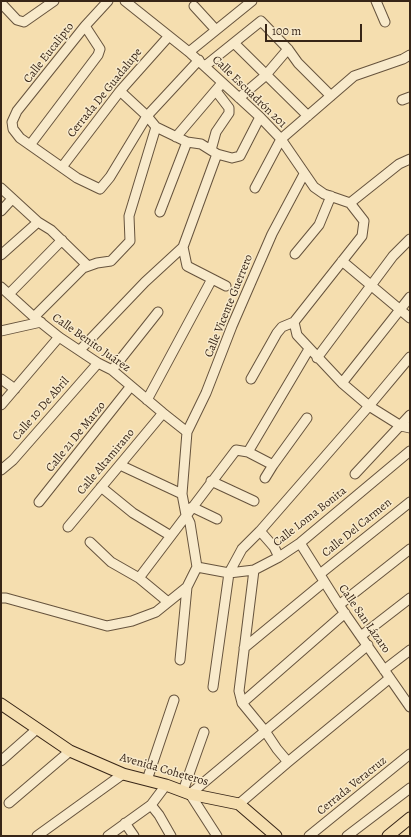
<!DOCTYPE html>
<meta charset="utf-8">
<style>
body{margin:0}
#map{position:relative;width:411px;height:837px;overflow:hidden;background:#f5deaf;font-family:Alegreya,serif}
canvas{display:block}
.frame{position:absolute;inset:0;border:2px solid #372517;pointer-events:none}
.scale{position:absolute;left:265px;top:24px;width:97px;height:18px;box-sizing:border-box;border:2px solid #372517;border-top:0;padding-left:5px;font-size:12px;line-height:14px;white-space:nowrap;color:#372517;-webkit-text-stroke:3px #f8eacb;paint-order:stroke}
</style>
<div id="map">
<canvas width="411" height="837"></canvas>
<div class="frame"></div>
<div class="scale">100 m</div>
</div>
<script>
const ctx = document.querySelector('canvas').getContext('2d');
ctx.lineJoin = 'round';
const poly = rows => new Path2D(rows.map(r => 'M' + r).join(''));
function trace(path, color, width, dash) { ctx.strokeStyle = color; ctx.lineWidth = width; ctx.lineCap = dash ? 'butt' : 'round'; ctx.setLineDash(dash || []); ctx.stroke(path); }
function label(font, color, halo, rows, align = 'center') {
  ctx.font = font + ' Alegreya,serif'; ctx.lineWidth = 3; ctx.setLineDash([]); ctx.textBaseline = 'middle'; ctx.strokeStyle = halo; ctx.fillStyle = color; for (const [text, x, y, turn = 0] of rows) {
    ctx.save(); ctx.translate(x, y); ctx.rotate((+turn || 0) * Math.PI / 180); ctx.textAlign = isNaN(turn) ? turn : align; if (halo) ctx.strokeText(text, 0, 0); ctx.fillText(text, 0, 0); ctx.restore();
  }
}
const minor = poly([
 [108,1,85,26,17,111,12,122,13,129,20,138,77,178,100,189,110,177,147,116,199,60],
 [125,1,189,52,260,117,281,139,314,187,324,194,350,203,364,221,362,236,294,322],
 [376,1,385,22],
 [1,3,17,20,24,22,54,1],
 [194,6,216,30],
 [234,43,308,116],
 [189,52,252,1],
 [205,66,261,21,288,49,298,63,331,96],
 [120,91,147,116,156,127,187,142,201,144,217,154,183,247,187,266,226,286],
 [239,98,265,76,288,49],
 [402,100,410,97],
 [176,137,222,83],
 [30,145,98,55,100,49,85,26],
 [211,150,216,132,229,113,229,108,216,91],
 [217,154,232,158,240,156,260,117],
 [62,167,120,91,169,36],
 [1,188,38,222,51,230,88,266],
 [255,188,281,139,354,76,403,59,410,55],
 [350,203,399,164,410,159],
 [1,211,12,199],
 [160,212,187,142],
 [295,254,319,225,331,196],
 [1,255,38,222],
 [342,261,410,318],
 [1,287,34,317,59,337,98,363,112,370,163,413,187,432],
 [9,294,62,240],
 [34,317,83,268,97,263,111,261,130,241,129,216,156,127],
 [294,322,297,335,342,383,369,406,401,426,410,428],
 [1,331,41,322],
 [80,350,145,282,183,247],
 [317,358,393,256,410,239],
 [112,370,158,312],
 [1,379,15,389],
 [251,379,277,333,282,327,294,322],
 [342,383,410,297],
 [147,400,212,279],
 [1,405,59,337],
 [248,452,309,349],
 [120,465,182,494],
 [1,470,13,460,98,363],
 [355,474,410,415],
 [265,478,273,465,307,418],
 [211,481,254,501],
 [101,487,133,513,171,536],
 [39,502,131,386],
 [192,507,217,519],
 [68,527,163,413],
 [260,531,274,547,279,557],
 [90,542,111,562,139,578,168,602],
 [300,543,339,605,410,707],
 [197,567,190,523,186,515,182,494,187,432,206,393,232,326,272,234,304,174],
 [197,567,229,573,254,570,279,557,300,543,410,451],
 [254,570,239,691,242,703,265,731,277,749,288,762],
 [320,574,410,502],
 [139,578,236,450,248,452,273,465],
 [1,598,6,598,107,626,132,621,156,612,187,587,197,567],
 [339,605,410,549],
 [361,636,410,598],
 [244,648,324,582],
 [180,660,187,587],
 [384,670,410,650],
 [213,687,229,573,242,549,260,531,369,406,410,357],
 [242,703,345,613],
 [1,761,37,729],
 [147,780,174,700],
 [183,791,204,732],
 [9,803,70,751],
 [239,804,288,762,390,678],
 [151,805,159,815,171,836],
 [125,823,134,836],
 [37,836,123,774],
 [108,836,151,805,166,785],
 [217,836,190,794,368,645],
 [309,836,410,754],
 [347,836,410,788]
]);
const major = poly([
 [1,704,70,751,123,774,166,785,190,794,239,804,276,836],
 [388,836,410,818]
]);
trace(minor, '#66533d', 11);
trace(major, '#372517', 13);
trace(minor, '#f8eacb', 9);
trace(major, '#f5deaf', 11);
label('12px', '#372517', '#f8eacb', [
 ["Calle Eucalipto",49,53,-52],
 ["Calle Escuadrón 201",249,92,44],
 ["Cerrada De Guadalupe",105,93,-51],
 ["Calle Vicente Guerrero",229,306,-68],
 ["Calle Benito Juárez",91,343,35],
 ["Calle 10 De Abril",41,409,-49],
 ["Calle 21 De Marzo",76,437,-51],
 ["Calle Altamirano",106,462,-50],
 ["Calle Loma Bonita",310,517,-38],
 ["Calle Del Carmen",357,528,-39],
 ["Calle San Lázaro",364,619,55],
 ["Avenida Coheteros",164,770,16],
 ["Cerrada Veracruz",352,786,-39]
]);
</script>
